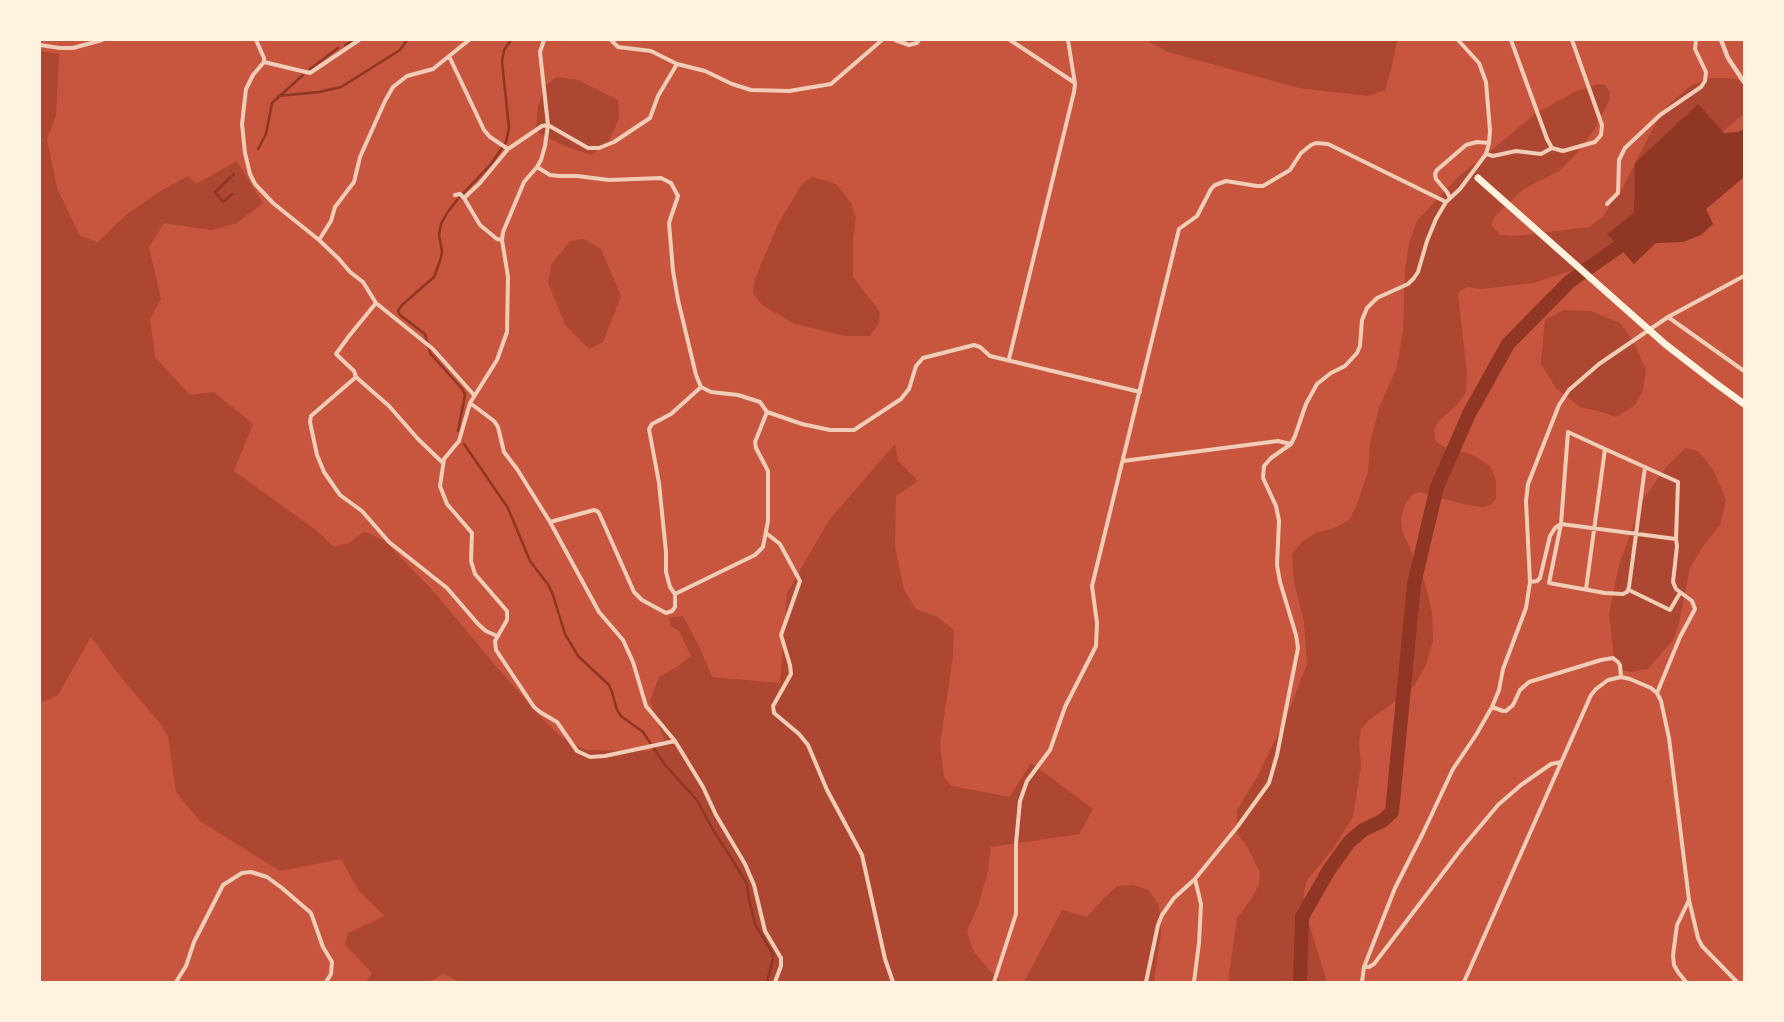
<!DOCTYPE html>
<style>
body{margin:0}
#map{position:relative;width:1784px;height:1022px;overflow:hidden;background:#c8553d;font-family:"Alegreya Sans",sans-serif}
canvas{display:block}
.frame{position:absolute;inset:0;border:41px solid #fff3e0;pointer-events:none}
</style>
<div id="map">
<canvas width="1784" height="1022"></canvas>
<div class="frame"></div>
</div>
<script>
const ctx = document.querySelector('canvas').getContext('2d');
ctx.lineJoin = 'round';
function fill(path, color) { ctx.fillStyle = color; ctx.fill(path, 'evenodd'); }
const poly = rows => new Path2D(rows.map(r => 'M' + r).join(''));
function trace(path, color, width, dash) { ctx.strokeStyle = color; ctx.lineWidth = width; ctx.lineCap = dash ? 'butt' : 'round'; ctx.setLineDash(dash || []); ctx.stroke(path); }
fill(poly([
 [1146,40,1397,40,1392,66,1385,90,1368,96,1299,88,1168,52],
 [40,51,59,54,56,115,47,140,57,188,80,236,98,242,126,215,159,192,188,176,196,184,237,161,263,203,237,223,212,230,164,223,149,247,161,299,150,319,155,357,190,395,214,392,253,424,234,471,317,531,334,547,349,543,363,532,368,533,386,542,435,593,495,665,541,717,560,736,586,750,649,751,664,740,650,701,659,677,677,667,691,656,679,631,671,626,669,618,683,616,699,646,712,677,780,683,787,593,829,520,895,444,898,461,918,481,896,496,895,547,904,590,916,609,936,616,954,630,953,656,940,744,944,777,952,786,1010,797,1031,763,1093,809,1079,834,991,847,988,871,978,906,967,931,973,950,988,969,1002,982,460,982,443,974,429,982,366,982,372,973,345,945,348,933,385,916,359,891,341,859,280,871,200,821,176,792,168,736,160,723,120,676,91,637,58,695,40,703],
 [557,77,578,80,618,100,619,118,609,141,591,155,565,146,540,134,536,128,538,107,545,86],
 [1709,78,1729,78,1744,81,1744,114,1719,134,1652,237,1605,260,1533,283,1482,289,1468,287,1462,290,1458,294,1467,373,1466,392,1459,403,1440,420,1434,429,1435,441,1444,447,1473,455,1491,467,1496,480,1496,499,1490,505,1483,507,1466,505,1420,492,1413,494,1405,504,1401,518,1402,530,1425,583,1432,612,1433,641,1426,665,1414,686,1390,705,1369,720,1361,729,1359,743,1361,766,1353,817,1333,849,1307,880,1304,891,1305,911,1327,982,1228,982,1237,918,1252,898,1259,885,1260,873,1248,848,1237,833,1237,811,1259,773,1288,713,1307,664,1304,621,1294,582,1292,554,1302,542,1316,533,1334,528,1349,520,1356,507,1368,472,1370,443,1379,408,1397,367,1403,330,1405,271,1409,243,1417,221,1457,178,1538,112,1577,91,1598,84,1605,85,1610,92,1609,101,1594,130,1577,153,1559,171,1525,188,1495,216,1491,225,1501,235,1516,236,1589,227,1603,217,1612,201,1620,193,1652,130,1667,106,1689,87],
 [812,177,836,184,851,203,856,218,853,239,853,277,880,312,879,323,870,336,845,336,795,324,762,305,753,293,755,279,778,224,802,184],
 [584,239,601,249,621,296,603,342,589,349,566,326,548,283,551,265,570,241],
 [1563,310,1591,311,1620,323,1633,341,1646,370,1643,390,1635,405,1616,417,1602,412,1580,407,1556,388,1541,364,1543,341,1545,320],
 [1686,448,1698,451,1714,471,1726,500,1720,525,1704,545,1690,568,1679,623,1673,640,1648,669,1631,672,1621,670,1614,657,1609,614,1619,565,1642,501,1666,467],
 [1133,885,1148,890,1159,905,1161,933,1154,982,1024,982,1062,910,1087,917,1103,899,1117,886]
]), '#ae4732');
fill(poly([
 [1698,104,1724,133,1738,132,1744,129,1743,178,1706,209,1713,224,1701,235,1683,242,1656,243,1634,264,1607,234,1634,213,1635,163]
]), '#8f3625');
trace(poly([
 [345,45,354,40],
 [310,69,338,48],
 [278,96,319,92,341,87,400,50,407,40],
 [258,149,266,134,272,103,303,75],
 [232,194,223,202,215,192,234,174],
 [458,431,465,395,463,390,430,353,425,334,400,315,398,311,402,305,434,277,441,258,442,251,439,235,441,224,447,213,457,200,491,164,506,142,509,128,502,62,504,50,511,40],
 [464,444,508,508,530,561,549,586,553,595,565,634,578,656,609,685,612,692,617,710,621,716,643,732,665,765,697,800,712,828,743,877,747,884,749,900,755,924,773,954,773,959,767,982]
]), '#8f3625', 2.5);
trace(poly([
 [1300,982,1302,917,1329,870,1349,842,1363,830,1382,821,1392,812,1414,584,1437,487,1469,414,1508,344,1570,281,1633,237]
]), '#8f3625', 14);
trace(poly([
 [256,40,264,58,264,62,253,75,246,89,242,124,245,153,250,174,255,184,273,203,319,240,339,259,350,272,363,282,376,303,433,349,474,395],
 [544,40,540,52,548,125,545,146,541,160,537,167,524,182,503,232,502,240,508,277,507,332,497,360,470,403,459,441,444,459,440,486,447,504,472,533,471,561,475,574,507,611,507,620,495,641,496,650,534,707,540,712,557,722,577,751,590,757,605,756,675,741],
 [611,40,618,47,651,51,677,64,705,71,732,84,751,90,789,91,831,84,882,40],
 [895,40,909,45,917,43,919,40],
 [1010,40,1075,83],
 [1511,40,1547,139,1552,148,1563,151,1595,142,1601,135,1602,125,1572,40],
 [40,45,60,48,73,48,102,40],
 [449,56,484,130,490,137,508,149],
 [264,62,310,73,359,40],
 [1486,154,1493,156,1516,151,1541,154,1552,148],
 [537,167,550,175,560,176,577,176,609,180,661,178,671,183,678,196,669,223,673,271,678,300,696,375,701,387,711,392,738,395,760,402,767,412,755,442,756,448,768,471,768,521,763,547,755,555,675,594],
 [455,195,460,194,464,198,480,225,497,239,502,240],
 [464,198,480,183,508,149,542,126,548,125,588,148,599,148,614,142,650,118,658,96,677,64],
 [1450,198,1447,192,1436,179,1435,174,1437,170,1466,145,1477,142,1489,143],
 [1607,204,1618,193,1619,160,1625,148,1660,115,1701,87,1705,81,1706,72,1695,49,1696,40],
 [319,240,331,221,335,207,354,182,360,157,385,101,393,87,407,76,433,69,469,40],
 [376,303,349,336,336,354,354,371,356,377,389,406,418,439,443,463],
 [1668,317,1744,371],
 [1009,359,1074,92,1075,84,1068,40],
 [356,377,311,416,310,422,317,455,324,472,340,495,362,511,389,542,447,588,478,624,486,631,497,636],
 [470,403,494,421,498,427,504,452,517,469,550,522,599,612,623,640,633,662,646,706,675,741,703,787,716,815,745,864,754,885,765,931,781,958,781,966,775,982],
 [767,412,802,424,830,430,854,430,901,399,909,389,916,366,923,358,974,345,980,347,990,356,1140,392],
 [1123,461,1278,441,1291,444],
 [1645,467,1629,587,1627,592,1623,594,1605,593,1549,583,1561,524,1568,432,1605,449,1678,482,1676,539,1677,546,1673,582,1676,589,1692,601,1695,609,1680,637,1657,693],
 [550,522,594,510,597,511,599,513,634,592,642,600,666,613,672,611,675,607,675,594,670,587,666,572,666,552,659,483,649,429,652,424,671,414,701,387],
 [766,533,780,544,800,581,781,635,790,665,791,674,773,706,774,713,799,734,808,745,827,790,862,855,885,959,893,982],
 [1530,582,1537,581,1540,578,1550,536,1555,528,1561,524,1676,539],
 [1586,589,1605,449],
 [1629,590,1670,610,1680,593],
 [1492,707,1503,711,1506,711,1513,705,1520,690,1529,682,1601,660,1613,658,1618,662,1620,665,1621,677],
 [1364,967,1369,967,1374,964,1462,848,1498,805,1521,785,1551,764,1561,762],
 [176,982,186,966,194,942,223,885,242,873,251,872,267,877,282,888,311,913,323,947,332,962,331,974,326,982],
 [994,982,1016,914,1016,843,1020,801,1027,781,1050,750,1065,707,1096,646,1097,623,1092,586,1179,229,1197,216,1211,189,1215,185,1226,181,1257,186,1263,186,1290,170,1301,153,1311,145,1316,143,1328,144,1446,202],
 [1146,982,1158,925,1162,915,1174,898,1195,879,1238,826,1269,783,1277,755,1298,648,1296,635,1280,582,1277,565,1279,521,1276,506,1263,478,1264,466,1271,458,1291,444,1295,436,1306,404,1317,384,1331,373,1345,366,1357,353,1360,346,1362,320,1367,308,1377,298,1408,284,1414,278,1418,272,1427,241,1436,219,1446,202,1460,189,1486,154,1489,143,1490,131,1486,82,1479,63,1458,40],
 [1194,982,1199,943,1201,904,1195,879],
 [1362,982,1364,967,1395,888,1423,833,1453,769,1476,735,1492,707,1499,690,1503,669,1526,608,1530,582,1526,501,1528,484,1559,405,1569,390,1599,364,1668,317,1744,276],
 [1464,982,1591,695,1596,689,1608,680,1621,677,1630,679,1651,688,1657,693,1661,701,1669,738,1689,900,1698,938,1702,946,1737,982],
 [1686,982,1678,972,1674,965,1673,955,1677,925,1689,900]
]), '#f1ccb7', 4);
trace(poly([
 [1721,40,1728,58,1744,82]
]), '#f1ccb7', 4.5);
trace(poly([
 [1478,178,1665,344,1714,382,1744,404]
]), '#fff3e0', 7);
</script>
